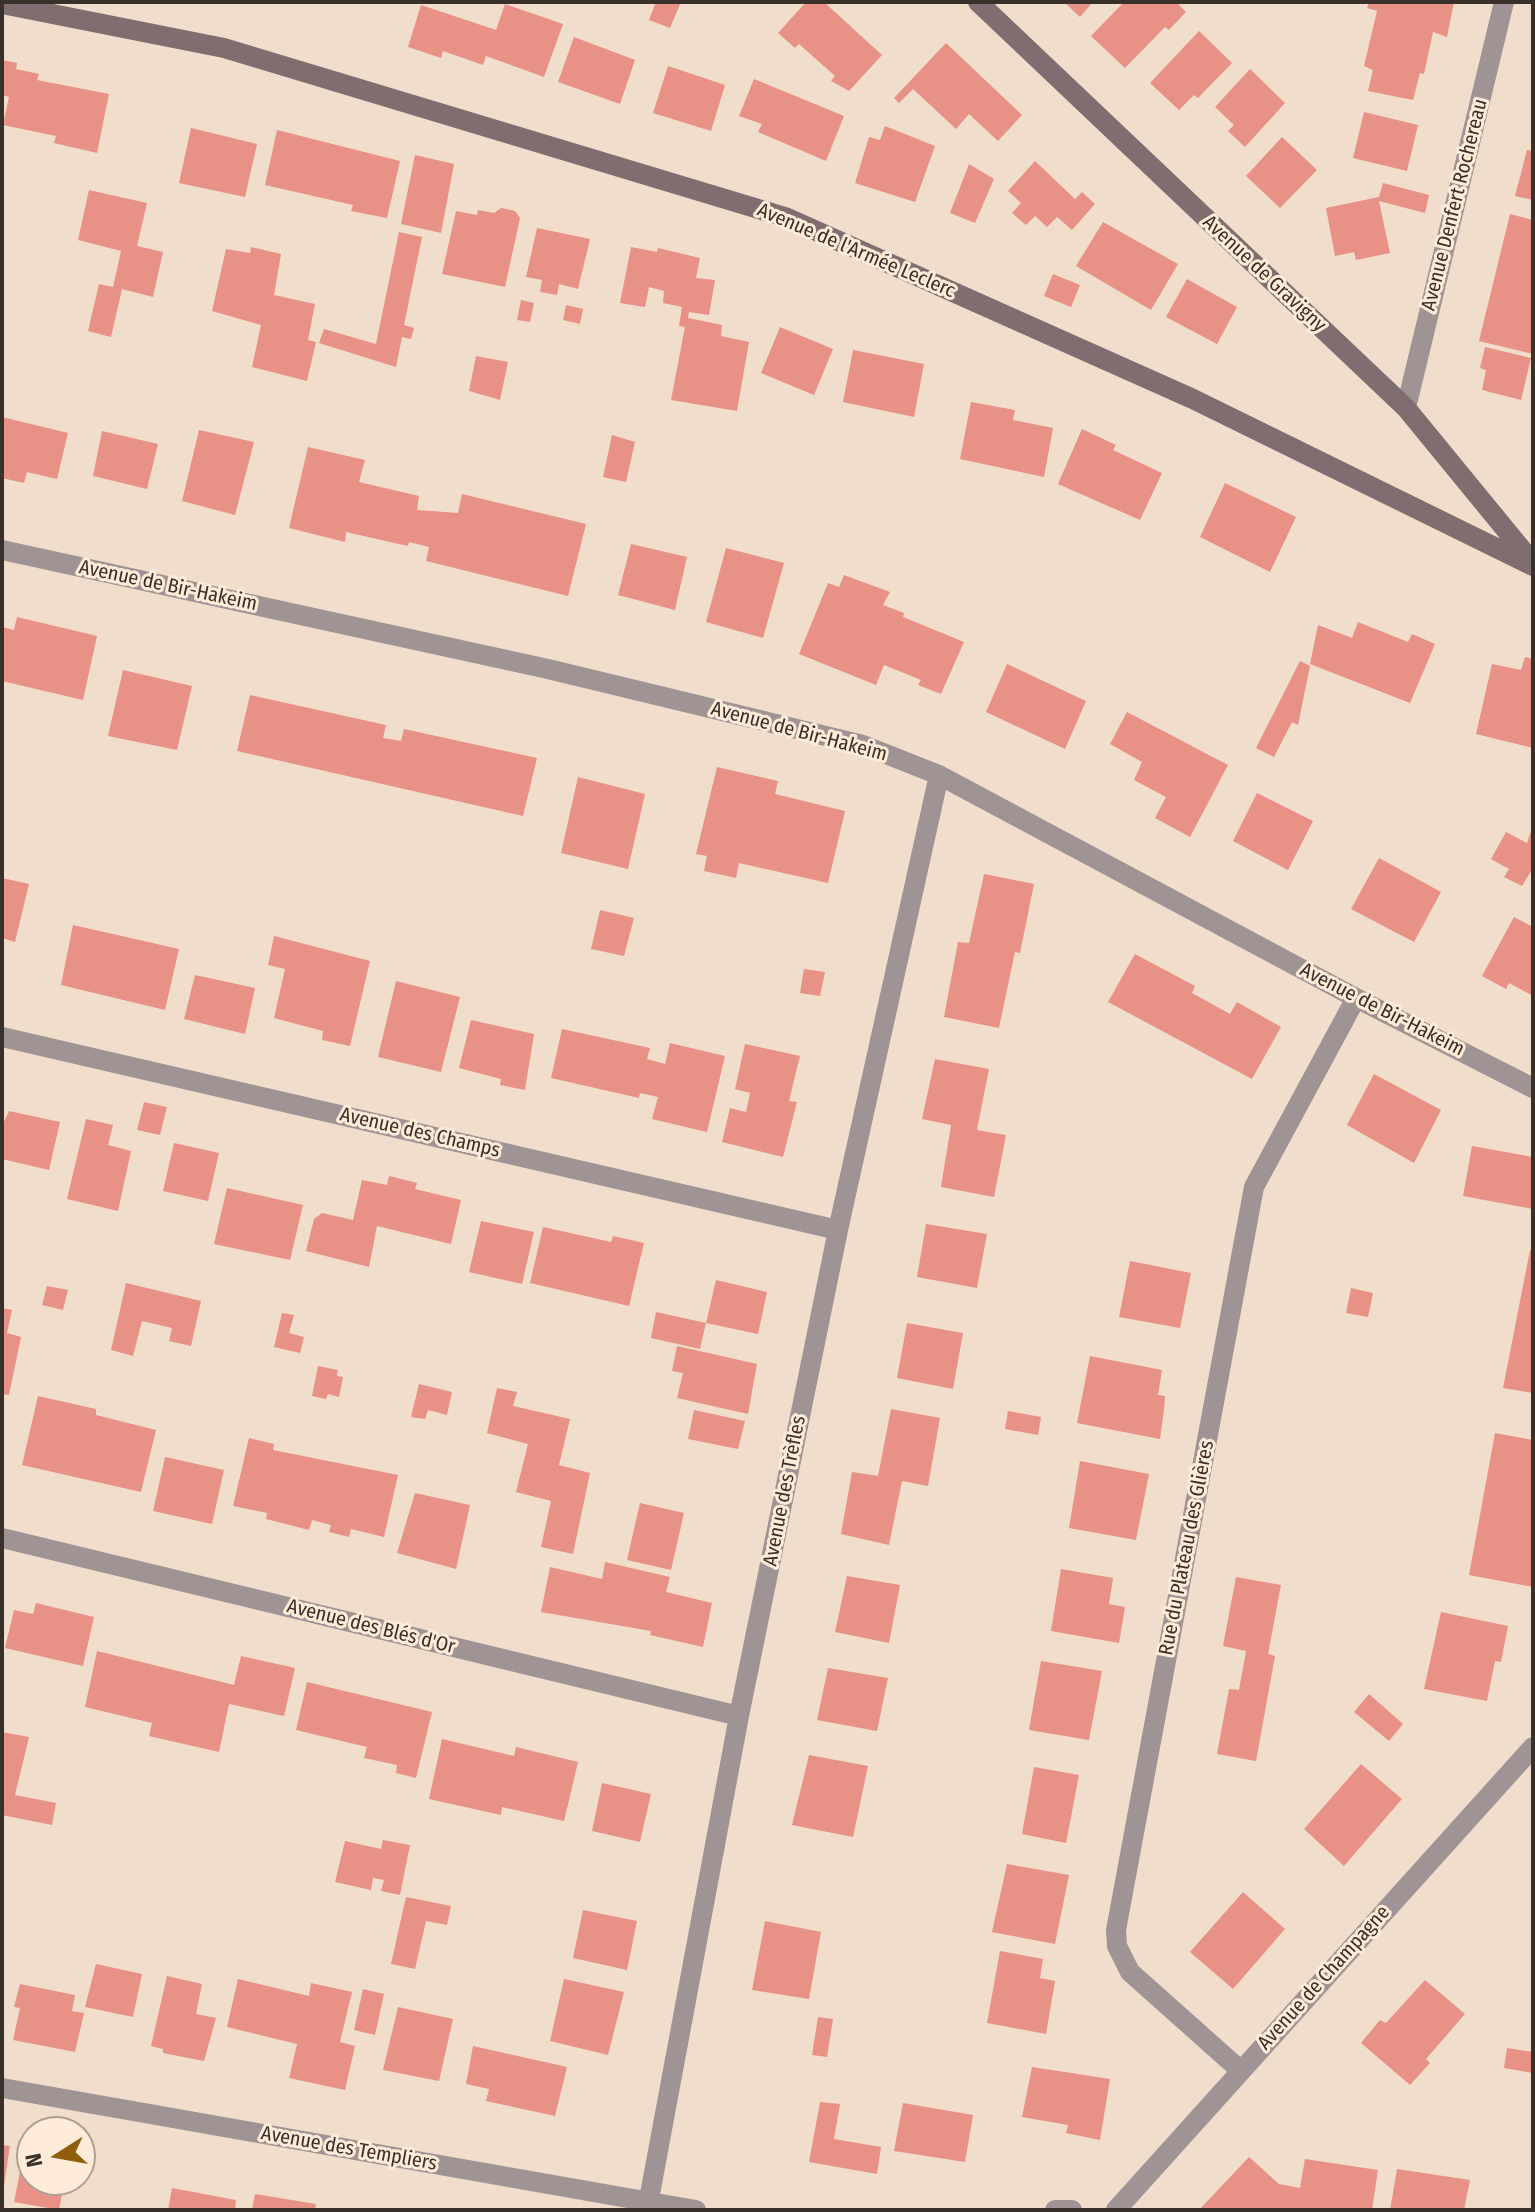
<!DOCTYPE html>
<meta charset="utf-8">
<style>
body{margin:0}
#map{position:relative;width:1535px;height:2212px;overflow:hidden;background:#f1ddcb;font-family:"Fira Sans Condensed",sans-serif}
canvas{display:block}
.frame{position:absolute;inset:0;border:4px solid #383029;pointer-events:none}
.north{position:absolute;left:16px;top:2116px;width:80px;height:80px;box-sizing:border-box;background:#feebd8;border:2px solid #afa092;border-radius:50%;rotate:259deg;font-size:22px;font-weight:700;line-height:32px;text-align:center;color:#383029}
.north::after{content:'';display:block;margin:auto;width:28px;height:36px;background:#905d0d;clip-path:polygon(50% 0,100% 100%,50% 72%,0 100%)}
</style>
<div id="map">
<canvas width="1535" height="2212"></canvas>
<div class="frame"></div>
<div class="north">N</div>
</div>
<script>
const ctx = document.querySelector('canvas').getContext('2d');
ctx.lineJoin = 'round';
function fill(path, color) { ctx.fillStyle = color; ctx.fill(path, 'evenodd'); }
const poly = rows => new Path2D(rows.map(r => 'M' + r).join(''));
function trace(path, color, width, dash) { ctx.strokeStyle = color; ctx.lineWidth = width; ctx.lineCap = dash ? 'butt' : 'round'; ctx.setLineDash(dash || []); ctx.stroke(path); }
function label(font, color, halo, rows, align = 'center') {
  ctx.font = font + ' "Fira Sans Condensed",sans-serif'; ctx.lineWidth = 6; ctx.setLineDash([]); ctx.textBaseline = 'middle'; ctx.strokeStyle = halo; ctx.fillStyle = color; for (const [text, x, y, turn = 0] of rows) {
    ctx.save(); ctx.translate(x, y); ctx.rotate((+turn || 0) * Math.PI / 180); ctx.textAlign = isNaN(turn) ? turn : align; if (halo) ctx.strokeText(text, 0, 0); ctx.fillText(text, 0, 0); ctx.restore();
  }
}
fill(poly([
 [656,2,681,2,670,28,649,20],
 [806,2,824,2,882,55,849,91,831,81,835,76,799,44,795,48,778,33],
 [1064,2,1093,2,1080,17],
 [1124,2,1176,2,1186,12,1169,30,1165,27,1125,68,1091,36],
 [1369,2,1454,2,1447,37,1433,32,1424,74,1420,73,1413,100,1368,91,1373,70,1364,66,1377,11,1367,8],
 [505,4,563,24,544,77,486,56,483,65,443,51,441,58,408,47,421,5,496,30],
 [1199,31,1232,63,1198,98,1194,95,1179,110,1150,83],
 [574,37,635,60,620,104,558,82],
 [946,43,1022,115,998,141,969,114,956,129,913,89,899,103,894,98],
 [2,60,17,63,16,69,39,74,37,80,109,94,97,153,54,143,56,136,3,125,9,97,2,95],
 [668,66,725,85,711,131,653,113],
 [1250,69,1285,103,1245,147,1228,131,1234,125,1215,107],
 [754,79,844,116,826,161,758,132,762,124,739,116],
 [1364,112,1418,125,1407,171,1353,158],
 [885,126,935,146,915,202,855,183,869,137,880,140],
 [191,128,257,144,245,197,179,183],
 [277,130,400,161,387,218,351,211,353,205,265,185],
 [1282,137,1317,170,1280,208,1246,176],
 [1527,150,1533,151,1533,200,1515,196],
 [415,155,454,164,441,233,401,224],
 [1035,161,1075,199,1082,192,1095,204,1072,230,1057,217,1047,227,1035,216,1026,225,1012,213,1021,203,1008,191],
 [969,164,994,179,975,223,950,213],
 [1383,183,1429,195,1425,213,1379,201,1390,253,1356,260,1354,252,1335,256,1326,208,1379,197],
 [89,190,147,203,137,246,163,252,153,297,122,289,111,337,88,331,99,284,113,287,121,251,78,240],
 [501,208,515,211,520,218,505,287,442,274,456,211,477,215,478,210,494,213],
 [1510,214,1533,220,1533,354,1479,341],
 [1103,222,1178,264,1151,310,1076,266],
 [537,228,590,239,578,289,559,284,557,295,540,292,542,280,526,277],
 [399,232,422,237,404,325,414,328,411,339,402,337,396,367,319,343,324,329,376,344],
 [251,247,281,254,274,295,315,304,308,340,316,342,307,381,252,367,261,325,212,311,226,249,250,253],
 [631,247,657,252,658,248,700,258,696,278,715,280,709,315,689,312,688,318,722,325,721,336,749,342,737,411,671,400,685,327,679,326,682,307,663,303,664,291,649,287,645,307,620,303],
 [1053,274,1080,285,1071,307,1044,296],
 [1187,279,1237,307,1217,344,1166,317],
 [521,300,534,303,530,322,517,320],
 [566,305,583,309,580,324,563,320],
 [780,327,833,349,814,395,761,373],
 [1485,347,1531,358,1521,400,1482,390,1486,370,1480,368],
 [853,350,924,364,914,417,843,402],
 [476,356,508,362,500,400,469,391],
 [971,402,1015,410,1013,420,1053,428,1044,477,960,459],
 [2,417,68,433,57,479,27,472,24,483,2,478],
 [1082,429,1116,445,1113,450,1162,473,1140,520,1058,484],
 [199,430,254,442,235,515,182,501],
 [102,431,158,444,147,489,93,476],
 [612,435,635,442,626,482,603,477],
 [308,447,365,460,359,482,419,496,417,510,458,513,462,494,586,524,568,596,426,561,429,547,409,542,408,546,346,532,345,542,289,528],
 [1225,483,1296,517,1270,572,1200,537],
 [631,544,687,557,675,610,618,595],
 [726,548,784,563,763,638,706,622],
 [844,575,890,592,883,605,904,613,903,617,964,642,941,694,918,685,921,680,884,665,876,685,799,654,828,583,839,587],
 [17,617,97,636,83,700,2,681,2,627,14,630],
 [1358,622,1408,642,1412,634,1435,644,1410,703,1310,664,1318,625,1352,638],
 [1525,657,1533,659,1533,748,1476,734,1492,664,1521,670],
 [1300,661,1310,666,1298,725,1292,722,1274,757,1256,748],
 [1007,664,1086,701,1065,749,986,712],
 [123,670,192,686,177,750,108,736],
 [250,695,386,725,383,738,401,741,404,729,537,758,523,816,237,751],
 [1127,712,1228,765,1190,837,1155,818,1166,797,1134,780,1142,762,1110,744],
 [717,767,778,781,775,794,845,811,828,883,739,863,736,878,704,871,707,856,696,854],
 [578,777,645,794,628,869,561,853],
 [1257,793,1313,821,1288,870,1233,841],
 [1533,824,1533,868,1522,886,1504,877,1509,869,1491,859,1506,832,1527,843],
 [1379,858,1441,892,1414,942,1351,909],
 [984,874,1034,884,1020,953,1015,952,999,1028,944,1017,958,942,969,943],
 [2,878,29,884,15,942,2,938],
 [600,910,634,918,624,956,591,949],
 [1514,917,1533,927,1533,996,1509,983,1506,989,1482,976],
 [73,925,179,949,165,1010,61,985],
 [274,936,370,961,350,1046,322,1040,323,1031,274,1018,285,969,268,965],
 [1135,954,1195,986,1192,993,1230,1014,1237,1002,1281,1027,1252,1079,1108,1002],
 [804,969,825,972,820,996,800,993],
 [195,975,255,988,245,1034,184,1019],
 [396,981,460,997,441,1072,378,1057],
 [471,1020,534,1034,525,1090,500,1085,501,1079,459,1068],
 [562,1029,650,1048,647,1059,665,1064,670,1043,725,1056,707,1132,652,1119,658,1097,640,1093,639,1098,551,1078],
 [745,1044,800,1056,789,1101,797,1102,783,1157,722,1142,730,1108,746,1112,750,1093,735,1089],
 [935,1059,989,1069,977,1130,1006,1135,994,1197,941,1187,951,1125,922,1119],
 [1374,1074,1441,1110,1414,1163,1347,1125],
 [144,1102,167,1107,160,1135,137,1130],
 [9,1111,60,1122,49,1170,2,1159,2,1126],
 [86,1119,113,1125,108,1145,131,1151,118,1211,67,1199],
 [174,1143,219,1153,208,1201,163,1191],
 [1472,1146,1533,1157,1533,1209,1463,1196],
 [389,1176,417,1183,415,1189,461,1200,451,1244,377,1226,369,1267,306,1251,314,1219,322,1213,353,1220,362,1180,387,1185],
 [227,1188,303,1205,290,1260,214,1244],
 [481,1221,534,1232,522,1284,469,1272],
 [926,1224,987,1234,977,1288,917,1277],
 [543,1227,611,1242,613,1236,644,1243,629,1306,530,1283],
 [1530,1250,1533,1251,1533,1393,1503,1388],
 [1130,1261,1191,1273,1180,1328,1119,1317],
 [716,1280,767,1292,758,1334,706,1323,700,1349,651,1338,656,1312,706,1323],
 [126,1283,201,1301,191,1346,169,1341,172,1328,142,1321,133,1356,111,1350],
 [47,1286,68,1290,63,1310,42,1305],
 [1351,1288,1373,1293,1368,1317,1346,1313],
 [2,1308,12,1310,7,1333,21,1337,9,1395,2,1394],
 [282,1313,294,1315,289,1333,304,1337,300,1353,274,1347],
 [907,1323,963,1333,953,1389,897,1378],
 [677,1346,757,1364,748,1414,677,1398,683,1373,672,1371],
 [1090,1356,1162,1370,1158,1395,1165,1396,1164,1410,1160,1439,1077,1423],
 [318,1366,338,1370,337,1376,343,1377,339,1397,328,1394,326,1399,312,1396],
 [419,1384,452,1392,447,1415,428,1410,425,1419,411,1417],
 [497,1388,517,1392,513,1406,570,1419,559,1465,590,1473,573,1554,541,1547,551,1501,516,1492,528,1444,487,1433],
 [38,1396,96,1409,96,1415,156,1430,141,1492,22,1465],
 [891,1409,940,1418,928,1486,902,1481,889,1545,841,1534,852,1472,878,1476],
 [694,1410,745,1421,738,1449,688,1439],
 [1008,1411,1041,1417,1038,1435,1005,1429],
 [1495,1433,1533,1440,1533,1587,1469,1575],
 [249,1438,274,1444,273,1450,398,1475,384,1537,351,1529,349,1537,329,1532,331,1525,312,1520,309,1530,266,1519,267,1513,233,1506],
 [165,1457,224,1470,212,1524,153,1511],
 [1080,1461,1149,1474,1136,1540,1069,1528],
 [415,1493,470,1505,456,1569,397,1553],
 [640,1503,684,1513,671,1570,627,1560],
 [605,1562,670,1577,666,1592,712,1603,703,1647,650,1635,651,1631,541,1612,550,1567,602,1579],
 [1061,1569,1113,1578,1109,1604,1125,1607,1119,1643,1051,1631],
 [847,1576,900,1585,889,1643,835,1632],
 [1236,1577,1281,1585,1268,1654,1275,1656,1256,1761,1217,1754,1229,1689,1239,1690,1246,1651,1223,1646],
 [36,1603,94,1617,83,1666,5,1648,14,1610,33,1614],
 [1441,1612,1508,1626,1501,1662,1495,1661,1487,1701,1424,1689],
 [97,1651,234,1685,241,1656,295,1668,284,1716,229,1704,219,1752,149,1736,152,1723,85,1707],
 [1041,1661,1102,1671,1089,1740,1029,1730],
 [828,1668,888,1678,877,1731,817,1720],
 [307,1682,432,1712,416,1778,396,1773,397,1765,364,1758,367,1747,296,1730],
 [1369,1694,1403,1724,1389,1741,1354,1712],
 [2,1732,29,1737,15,1795,56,1803,52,1825,2,1815],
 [442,1739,514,1756,516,1747,578,1762,564,1821,502,1807,501,1815,429,1799],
 [809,1755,868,1766,853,1837,792,1825],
 [1361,1764,1402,1799,1344,1866,1304,1829],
 [1034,1767,1079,1775,1066,1843,1022,1834],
 [602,1783,651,1794,640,1842,592,1831],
 [383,1840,410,1845,400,1895,381,1891,384,1880,373,1878,371,1890,335,1882,345,1841,381,1849],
 [1007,1864,1069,1875,1055,1944,992,1932],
 [1243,1892,1285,1929,1233,1989,1190,1952],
 [406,1897,451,1906,447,1925,426,1921,415,1969,391,1964],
 [583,1910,637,1921,627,1970,573,1958],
 [765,1921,821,1932,809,1999,752,1990],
 [1000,1951,1043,1959,1040,1978,1055,1981,1046,2034,987,2023],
 [96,1964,142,1974,133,2017,85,2007],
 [167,1976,202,1984,196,2014,216,2018,204,2061,163,2053,163,2049,151,2046],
 [238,1979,309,1996,311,1983,352,1992,340,2042,355,2046,345,2090,289,2078,297,2044,227,2027],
 [564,1979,624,1992,608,2055,550,2041],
 [1425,1980,1465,2014,1426,2059,1430,2063,1410,2085,1361,2043,1380,2020,1386,2023],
 [20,1984,75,1995,72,2011,84,2013,75,2052,13,2040,20,2008,14,2007],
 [363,1989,384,1994,375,2035,354,2030],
 [398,2007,453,2019,439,2081,383,2070],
 [818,2017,833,2019,827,2057,812,2055],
 [473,2046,567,2067,555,2116,486,2101,489,2089,466,2084],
 [1507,2048,1533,2052,1533,2073,1504,2068],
 [1032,2067,1110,2079,1100,2140,1066,2133,1068,2125,1022,2117],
 [820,2102,840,2104,834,2139,881,2147,877,2174,809,2162],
 [903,2103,973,2115,965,2162,894,2151],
 [2,2145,10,2146,4,2185,2,2185],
 [25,2146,32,2147,32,2180,65,2180,59,2210,14,2202],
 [1249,2157,1279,2184,1300,2188,1305,2159,1378,2170,1372,2210,1199,2210],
 [1397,2169,1470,2180,1464,2210,1390,2210],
 [172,2188,236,2200,235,2210,168,2210],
 [255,2194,316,2204,315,2210,252,2210]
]), '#e89187');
trace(poly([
 [1406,408,1504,2],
 [2,550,548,669,863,745,939,775,1356,998,1533,1088],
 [2,1037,838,1230],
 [2,1538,739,1716],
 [1240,2070,1130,1972,1117,1946,1116,1930,1254,1187,1356,998],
 [2,2088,696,2210],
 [647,2210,739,1716,838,1230,939,775],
 [1055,2210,1072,2210],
 [1116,2210,1533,1747]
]), '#9f9394', 20);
trace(poly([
 [978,2,1406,408,1533,563],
 [2,4,224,48,785,217,1193,399,1533,566]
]), '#7f6d6f', 20);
label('20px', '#383029', '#feebd8', [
 ["Avenue Denfert Rochereau",1455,205,-76],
 ["Avenue de l'Armée Leclerc",856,251,23],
 ["Avenue de Gravigny",1264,274,43],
 ["Avenue de Bir-Hakeim",168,586,12],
 ["Avenue de Bir-Hakeim",799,732,15],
 ["Avenue de Bir-Hakeim",1382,1010,27],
 ["Avenue des Champs",420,1133,13],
 ["Avenue des Trèfles",785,1491,-79],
 ["Rue du Plateau des Glières",1187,1548,-79],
 ["Avenue des Blés d'Or",371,1627,14],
 ["Avenue de Champagne",1324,1978,-48],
 ["Avenue des Templiers",349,2149,10]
]);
</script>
